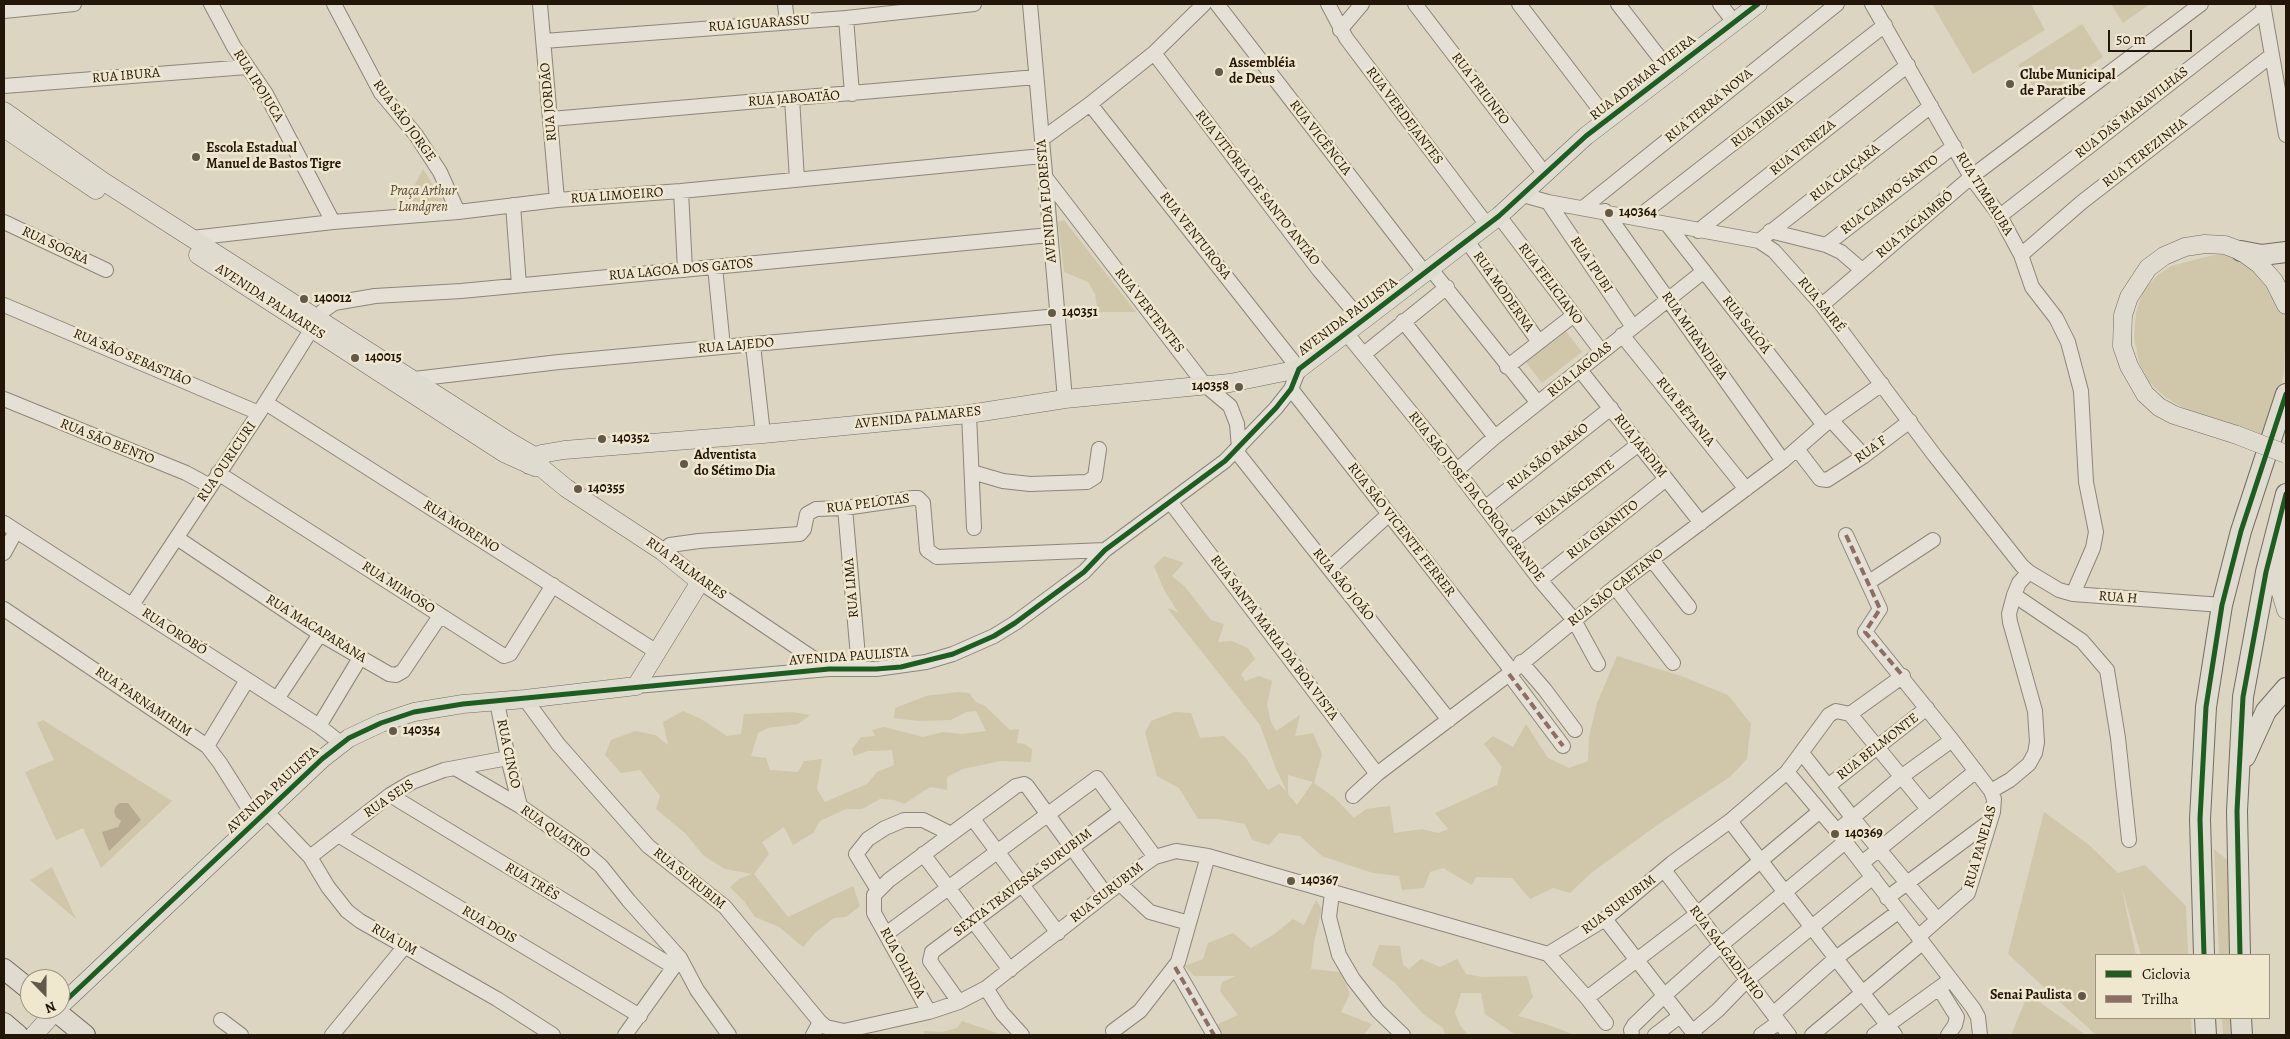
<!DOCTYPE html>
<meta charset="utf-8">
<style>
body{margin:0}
#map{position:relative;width:2290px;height:1039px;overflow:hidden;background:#dcd5c1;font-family:Alegreya,serif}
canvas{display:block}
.frame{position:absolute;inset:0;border:5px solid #221609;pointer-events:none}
.legend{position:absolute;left:2095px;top:954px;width:175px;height:65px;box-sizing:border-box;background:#f0e7cf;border:1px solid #9e9380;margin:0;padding:6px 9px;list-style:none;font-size:15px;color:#221609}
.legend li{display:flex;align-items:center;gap:10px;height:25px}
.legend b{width:25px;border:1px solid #9e9380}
.north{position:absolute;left:20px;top:969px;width:50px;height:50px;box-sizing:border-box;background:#f0e7cf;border:1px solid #9e9380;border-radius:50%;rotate:158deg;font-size:14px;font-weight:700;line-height:20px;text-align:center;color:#221609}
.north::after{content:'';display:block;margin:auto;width:18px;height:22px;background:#635949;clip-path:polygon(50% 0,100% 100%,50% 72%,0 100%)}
.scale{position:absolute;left:2108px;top:30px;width:84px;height:22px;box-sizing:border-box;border:2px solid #221609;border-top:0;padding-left:6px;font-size:15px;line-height:18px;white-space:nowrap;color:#221609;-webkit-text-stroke:4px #f0e7cf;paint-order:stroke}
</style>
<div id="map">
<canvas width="2290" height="1039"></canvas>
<div class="frame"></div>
<ul class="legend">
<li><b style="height:6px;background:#1b5e20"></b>Ciclovia</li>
<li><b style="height:6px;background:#8d6e63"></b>Trilha</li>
</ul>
<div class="north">N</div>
<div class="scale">50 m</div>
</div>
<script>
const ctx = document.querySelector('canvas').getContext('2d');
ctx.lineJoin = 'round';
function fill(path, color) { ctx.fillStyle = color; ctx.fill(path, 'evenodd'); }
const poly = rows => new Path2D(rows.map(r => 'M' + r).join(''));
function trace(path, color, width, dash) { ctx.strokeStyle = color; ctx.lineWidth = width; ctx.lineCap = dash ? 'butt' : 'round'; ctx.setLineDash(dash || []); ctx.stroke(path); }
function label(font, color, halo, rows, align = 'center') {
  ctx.font = font + ' Alegreya,serif'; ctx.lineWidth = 5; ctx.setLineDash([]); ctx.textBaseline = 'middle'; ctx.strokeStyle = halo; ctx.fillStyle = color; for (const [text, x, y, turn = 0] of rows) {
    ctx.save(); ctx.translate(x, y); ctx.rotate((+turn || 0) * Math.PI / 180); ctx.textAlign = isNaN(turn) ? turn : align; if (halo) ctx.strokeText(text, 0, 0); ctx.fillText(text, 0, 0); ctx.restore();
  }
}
fill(poly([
 [1932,4,2031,4,2045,30,1973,74],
 [2111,4,2150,4,2123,23],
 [2082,24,2103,57,2041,98,2018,65],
 [423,169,450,212,398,216],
 [1064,220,1136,312,1098,312,1095,294,1088,282,1064,272,1058,222],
 [2218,254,2238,257,2252,265,2268,286,2286,320,2284,372,2279,395,2262,436,2189,411,2165,397,2149,382,2139,362,2134,337,2136,313,2143,291,2158,275,2171,266],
 [1565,330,1582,352,1542,383,1525,361],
 [1164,556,1184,563,1172,576,1185,587,1211,620,1224,624,1218,642,1232,641,1248,648,1255,659,1241,674,1245,681,1259,676,1272,681,1267,705,1271,722,1276,731,1300,715,1295,736,1313,733,1322,754,1314,783,1335,798,1354,818,1366,809,1390,806,1394,833,1422,829,1438,833,1448,829,1435,813,1497,785,1502,767,1484,744,1493,736,1513,747,1526,724,1548,758,1569,768,1588,761,1589,737,1597,703,1617,656,1681,676,1728,695,1751,724,1747,759,1730,777,1663,821,1591,873,1570,893,1553,888,1530,899,1512,878,1476,877,1472,885,1443,868,1430,872,1424,888,1402,890,1399,876,1373,873,1322,856,1300,836,1279,833,1269,845,1252,840,1245,824,1218,819,1198,819,1179,788,1157,776,1145,733,1151,721,1174,712,1191,713,1200,738,1224,736,1245,757,1268,790,1279,784,1287,792,1276,769,1260,725,1167,608,1178,612,1164,590,1154,566],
 [1288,775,1313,782,1297,805,1288,794],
 [958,692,969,693,976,702,985,706,1010,730,1019,729,1017,743,1024,744,1032,749,1031,762,1000,761,963,769,947,777,947,790,930,787,904,804,894,800,880,799,862,809,846,809,820,821,813,833,793,845,784,827,762,842,769,854,754,874,788,917,853,886,860,906,846,917,834,918,816,932,803,947,779,927,755,917,744,901,730,887,739,879,752,874,725,869,704,856,685,833,656,809,660,796,640,770,621,773,605,755,611,740,635,731,655,735,668,745,663,722,683,711,701,719,727,736,741,734,744,714,792,712,810,715,798,724,768,728,758,733,751,756,766,758,770,770,798,772,804,761,822,759,817,789,825,802,867,784,877,772,894,765,892,750,868,751,854,756,852,749,861,737,875,736,872,730,884,727,923,737,943,732,962,734,986,731,976,711,966,712,951,720,919,721,894,718,895,708,926,696],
 [43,720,172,801,101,868,83,828,56,840,25,772,54,760,37,723],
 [2044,812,2088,844,2118,873,2145,865,2186,906,2188,955,2141,955,2121,885,2136,955,2096,955,2096,1018,2191,1018,2192,1035,2096,1035,2008,954],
 [2214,849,2231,863,2234,955,2219,955],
 [52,867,76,919,30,880],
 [1316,900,1322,909,1314,942,1311,969,1341,972,1350,994,1341,1012,1372,1024,1364,1035,1222,1035,1216,1025,1238,1015,1220,991,1222,982,1236,976,1194,976,1185,966,1203,959,1208,943,1233,933,1251,948,1273,935,1293,919,1304,925],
 [1379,945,1400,946,1403,965,1409,969,1421,959,1440,967,1457,959,1466,974,1482,977,1527,976,1533,997,1518,1016,1546,1024,1575,1035,1516,1035,1485,1014,1481,993,1461,993,1455,1013,1460,1025,1468,1035,1445,1035,1443,1028,1423,1014,1395,983,1372,965],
 [2028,994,2086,1035,2011,1035],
 [2222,1018,2236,1018,2236,1035,2223,1035],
 [962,1021,997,1033,999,1035,924,1035,924,1031,942,1032,957,1028]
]), '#d0c6aa');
fill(poly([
 [120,803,128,803,141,820,109,851,102,832,118,827,121,821,116,817,114,811,116,806]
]), '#b6aa90');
const minor = poly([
 [211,4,234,47,266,94,333,222],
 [334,4,381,93,416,135,440,172,458,212],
 [540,4,557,200],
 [785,4,787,22],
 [1030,4,1065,399],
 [1217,4,1424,272],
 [1328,4,1346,38,1487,225],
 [1415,4,1545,174],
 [1519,4,1607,119],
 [1618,4,1670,71],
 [1720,4,1734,22],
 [1872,4,1971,177,2000,216,2021,255,2032,287,2056,318,2068,342,2081,391,2086,482,2096,532,2093,548,2073,594],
 [2263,4,2286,135],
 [4,11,74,4],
 [846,18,852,94],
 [1340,30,1362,4],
 [544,41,846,18,974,4],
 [1154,53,1319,270,1362,321],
 [4,86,247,67],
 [792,98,797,180],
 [551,119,1036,77],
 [1042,139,1090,104,1154,53,1204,4],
 [1046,178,1205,385,1230,406,1237,424,1239,448],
 [681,191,685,270],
 [1523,195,1548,202,1759,241,1774,251,1822,305,1935,456,2022,566,2029,572,2059,590,2073,594,2222,605],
 [1548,202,1633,327],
 [513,205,519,285],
 [1583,208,1837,4],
 [1605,211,1783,461],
 [1499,216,1602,352],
 [2000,216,2263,11],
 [1637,218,1885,25],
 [4,222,106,270],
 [1667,224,1824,425],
 [1698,231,1908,65],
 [1770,231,1826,245,1841,252,1862,270],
 [192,238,333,222,458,212,557,200,681,191,1042,156],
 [1467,241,1539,342],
 [1759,241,1931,106],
 [1826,245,1954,146],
 [2021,255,2082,202,2272,55],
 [715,267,723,347],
 [1430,268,1538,403],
 [4,305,259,413],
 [1822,305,1971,177,2201,4],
 [1403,321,1495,437],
 [1347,334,1439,447,1540,580,1574,620,1598,664],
 [1622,335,1746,489],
 [753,345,763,434],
 [1364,354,1447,287],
 [1507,367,1574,315],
 [1580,370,1701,523],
 [414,379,559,362,1058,316],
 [1291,389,1512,671],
 [4,399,186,473,210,486],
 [266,403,657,652],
 [969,414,974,528],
 [1831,420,1864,456],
 [1797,449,1820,479,1827,480,1864,456,1910,421],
 [1236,451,1449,720],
 [1457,470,1495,437,1704,271],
 [972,472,1003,481,1030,484,1087,482,1095,477,1099,449],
 [218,473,504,656,510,654,553,585],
 [1171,503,1377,774],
 [1486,507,1611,408],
 [845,508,859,668],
 [4,523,319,726,342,744],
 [1846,535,1880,609,1865,632,1952,740,1991,791,1994,799,1993,812,1968,893,1918,937],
 [177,538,320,634,389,674,396,675,403,671,440,616],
 [1511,542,1639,444],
 [662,551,670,545,699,541,800,534,804,529,807,514,816,509,845,508,913,498,918,498,923,503,927,550,937,557,1105,550],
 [4,553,16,531],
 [1652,560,1689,607],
 [1330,568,1388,515],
 [2029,572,2019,583,2014,595,2082,641,2107,670,2118,738,2129,840],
 [1540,580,1666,479],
 [700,582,829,669],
 [1869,582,1933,540],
 [1615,587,1673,663],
 [132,605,259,413,323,311,334,303,375,296,461,291,1050,235],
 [4,609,207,746,220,763,256,820],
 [1521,662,1545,690,1575,730],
 [1509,674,1563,746],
 [636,686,829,669,876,669,926,662,953,654,994,636,1015,623,1084,572,1105,550,1225,461,1276,408,1291,389,1299,369,1090,104],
 [277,699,320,634],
 [525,699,558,744,648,846,725,907,820,1022,826,1027,844,1031,929,1012,959,1002,986,988,1142,866,1155,857,1176,851,1208,856,1548,954,1605,919,1672,863,1730,821,1787,772,1829,715,1836,711,1850,714,1903,676],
 [497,702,508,758,520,806],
 [1850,714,1928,809],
 [319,726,360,658],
 [207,746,247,680],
 [1802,753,1852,817,1937,919],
 [455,768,520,806,580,848,601,866,629,901,680,958,697,990,729,1035],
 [1787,772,1837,831,1973,1008,1978,1017,1980,1035],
 [1828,786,1927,708],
 [1991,791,2010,780,2029,764,2035,753,2037,742,2035,711,2010,622,2009,614,2014,595],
 [390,795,674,967],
 [1353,796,1377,774,1509,674,1615,587,1783,461,1824,425,1882,384],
 [266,811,310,857,328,887,347,911,360,921,497,999,553,1035],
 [973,819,1058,933],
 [1730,821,1895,1035],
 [1837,831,1901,777,1952,740],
 [338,835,640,1016],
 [923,854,1010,970],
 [310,857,390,795,412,782,444,770,508,758],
 [1862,863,1976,771],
 [1664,870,1789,1035],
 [1119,883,1150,912,1189,923],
 [878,890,856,854,868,839,885,828,904,820,923,820,951,834],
 [1332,893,1329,917,1339,955,1353,979,1378,1011,1403,1035],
 [1887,898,1989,822],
 [1605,919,1695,1035],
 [886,934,1097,778,1155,857],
 [1548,954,1587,998,1697,914,1820,811],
 [1175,967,1214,1035],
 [986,988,1002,1013,1022,1035],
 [1939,988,1957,1017,1955,1025,1948,1035],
 [1587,998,1606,1023],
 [959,1002,930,961,932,952,1121,811],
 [929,1012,874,913,874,895,889,880,1016,786,1024,784,1027,786,1105,893],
 [1773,1014,1836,958,1898,912],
 [221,1020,241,1035],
 [1113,1031,1140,1011,1178,962,1208,856],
 [1692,1032,1718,1010,1747,980,1873,877],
 [332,1035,405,946],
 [625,1035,678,961],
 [813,1035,820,1022],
 [1632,1035,1631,1030,1634,1025,1665,995,1721,945,1845,842],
 [1655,1035,1680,1016],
 [1761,1035,1779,1022],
 [1812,1035,1922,943],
 [1874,1035,1950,980]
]);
const major = poly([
 [4,111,101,180,510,442,536,457,543,469,566,488,662,551,700,582,636,686,525,699,463,704,414,712,381,723,349,738,322,759,60,1006],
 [4,128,96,190],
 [198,255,504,453,535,467],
 [2237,435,2174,415,2159,407,2145,394,2129,366,2122,346,2123,315,2129,297,2148,268,2164,256,2185,247,2205,244,2225,245,2241,251,2259,264,2274,281,2286,305],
 [529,465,541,454,564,450,763,434,969,414,1065,399,1230,383,1299,369,1499,216,1586,136,1758,4],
 [2280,539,2278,570,2280,590,2286,610],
 [34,1035,57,1009]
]);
const highway = poly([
 [2241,251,2262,255,2286,252],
 [2245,757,2266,711,2286,688],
 [2204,955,2200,819,2206,707,2222,605,2241,531,2286,394],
 [2240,955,2237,811,2243,697,2266,572,2286,494],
 [4,969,30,990],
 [53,1009,85,1035],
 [2205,1018,2206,1035],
 [2241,1018,2242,1035],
 [4,1023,18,1035]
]);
trace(minor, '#8c8679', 16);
trace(major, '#716c60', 19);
trace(highway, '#716c60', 22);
trace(minor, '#e4e0d6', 14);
trace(major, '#dfdbcf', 18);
trace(highway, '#dfdbcf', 20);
const majorBridge = poly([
 [2237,435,2286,454]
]);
trace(majorBridge, '#716c60', 19, []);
trace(majorBridge, '#dfdbcf', 18);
trace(poly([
 [1846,535,1880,609,1865,632,1903,676],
 [1509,674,1563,746],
 [1175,967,1214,1035]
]), '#8d6e63', 4, [8, 4]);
trace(poly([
 [2204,955,2200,819,2206,707,2222,605,2241,531,2286,394],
 [2240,955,2237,811,2243,697,2266,572,2286,494],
 [60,1006,322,759,349,738,381,723,414,712,463,704,829,669,876,669,901,667,953,654,994,636,1015,623,1084,572,1105,550,1225,461,1276,408,1291,389,1299,369,1499,216,1586,136,1758,4]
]), '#1b5e20', 5);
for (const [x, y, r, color] of [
 [1219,72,5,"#635949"],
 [2010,84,5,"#635949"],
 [196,157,5,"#635949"],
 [1609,213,5,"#635949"],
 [304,299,5,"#635949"],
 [1052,313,5,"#635949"],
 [355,358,5,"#635949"],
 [1239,387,5,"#635949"],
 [602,439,5,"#635949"],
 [684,464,5,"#635949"],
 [578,489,5,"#635949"],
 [393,731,5,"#635949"],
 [1835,834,5,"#635949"],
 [1291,881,5,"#635949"],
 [2082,996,5,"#635949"]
]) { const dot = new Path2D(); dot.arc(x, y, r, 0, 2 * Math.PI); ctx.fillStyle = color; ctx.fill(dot); trace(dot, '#f0e7cf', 2); }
label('14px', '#221609', '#f0e7cf', [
 ["RUA IGUARASSU",759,24,-4],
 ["RUA IBURA",126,76,-5],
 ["RUA ADEMAR VIEIRA",1643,78,-38],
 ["RUA IPOJUCA",258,86,58],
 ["RUA TRIUNFO",1480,89,53],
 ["RUA JABOATÃO",794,99,-4],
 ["RUA JORDÃO",549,102,-95],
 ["RUA TERRA NOVA",1709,106,-39],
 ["RUA DAS MARAVILHAS",2132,113,-38],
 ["RUA VERDEJANTES",1404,116,53],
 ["RUA SÃO JORGE",404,121,54],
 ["RUA TABIRA",1762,122,-38],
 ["RUA VICÊNCIA",1320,138,52],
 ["RUA VENEZA",1803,148,-39],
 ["RUA TEREZINHA",2145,153,-38],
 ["RUA CAIÇARA",1845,173,-38],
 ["RUA VITÓRIA DE SANTO ANTÃO",1257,188,52],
 ["RUA TIMBAUBA",1984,194,58],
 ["RUA CAMPO SANTO",1890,195,-38],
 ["RUA LIMOEIRO",617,196,-4],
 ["AVENIDA FLORESTA",1047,201,-95],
 ["RUA TACAIMBÓ",1915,225,-40],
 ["RUA VENTUROSA",1195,236,52],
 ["RUA SOGRA",55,246,25],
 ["RUA IPUBI",1591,265,56],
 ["RUA LAGOA DOS GATOS",681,270,-5],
 ["RUA FELICIANO",1550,284,53],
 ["RUA MODERNA",1503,292,55],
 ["AVENIDA PALMARES",270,302,33],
 ["RUA SAIRÉ",1821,305,51],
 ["RUA VERTENTES",1149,311,52],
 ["AVENIDA PAULISTA",1348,317,-37],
 ["RUA SALOÁ",1746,325,52],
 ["RUA MIRANDIBA",1694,336,55],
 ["RUA LAJEDO",736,346,-5],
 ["RUA SÃO SEBASTIÃO",132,358,23],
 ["RUA LAGOAS",1580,370,-39],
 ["RUA BÊTANIA",1685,412,51],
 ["AVENIDA PALMARES",918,418,-6],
 ["RUA SÃO BENTO",107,442,22],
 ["RUA JARDIM",1640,446,52],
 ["RUA F",1871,450,-36],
 ["RUA SÃO BARAO",1548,457,-38],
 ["RUA OURICURI",227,462,-56],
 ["RUA NASCENTE",1575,493,-38],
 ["RUA SÃO JOSÉ DA COROA GRANDE",1476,497,52],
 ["RUA PELOTAS",868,504,-7],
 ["RUA MORENO",461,527,32],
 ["RUA SÂO VICENTE FERRER",1401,530,52],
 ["RUA GRANITO",1603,530,-38],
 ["RUA PALMARES",686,569,36],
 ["RUA SÃO JOÃO",1343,585,51],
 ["RUA MIMOSO",398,588,33],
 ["RUA LIMA",852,588,-95],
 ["RUA SÃO CAETANO",1616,588,-38],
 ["RUA H",2118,598,4],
 ["RUA MACAPARANA",316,629,32],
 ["RUA OROBÓ",174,632,33],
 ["RUA SANTA MARIA DA BOA VISTA",1274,638,53],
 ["AVENIDA PAULISTA",849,657,-4],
 ["RUA PARNAMIRIM",143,702,34],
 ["RUA BELMONTE",1878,747,-38],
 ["RUA CINCO",508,754,78],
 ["AVENIDA PAULISTA",273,790,-43],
 ["RUA SEIS",389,799,-34],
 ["RUA QUATRO",555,832,35],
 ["RUA PANELAS",1981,847,-74],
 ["RUA SURUBIM",689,879,39],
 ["RUA TRÊS",532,882,31],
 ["SEXTA TRAVESSA SURUBIM",1023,883,-37],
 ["RUA SURUBIM",1107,893,-38],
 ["RUA SURUBIM",1619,905,-37],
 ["RUA DOIS",489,925,30],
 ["RUA UM",394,940,30],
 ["RUA SALGADINHO",1726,953,53],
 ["RUA OLINDA",902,963,61]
]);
label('bold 14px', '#221609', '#f0e7cf', [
 ["Assembléia",1229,64],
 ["de Deus",1229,80],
 ["Clube Municipal",2020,76],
 ["de Paratibe",2020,92],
 ["Escola Estadual",206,149],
 ["Manuel de Bastos Tigre",206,165],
 ["140364",1619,213],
 ["140012",314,299],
 ["140351",1062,313],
 ["140015",365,358],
 ["140358",1229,387,"right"],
 ["140352",612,439],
 ["Adventista",694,456],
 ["do Sétimo Dia",694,472],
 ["140355",588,489],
 ["140354",403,731],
 ["140369",1845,834],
 ["140367",1301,881],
 ["Senai Paulista",2072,996,"right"]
], 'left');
label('italic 14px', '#534734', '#f0e7cf', [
 ["Praça Arthur",423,192],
 ["Lundgren",423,208]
]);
</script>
